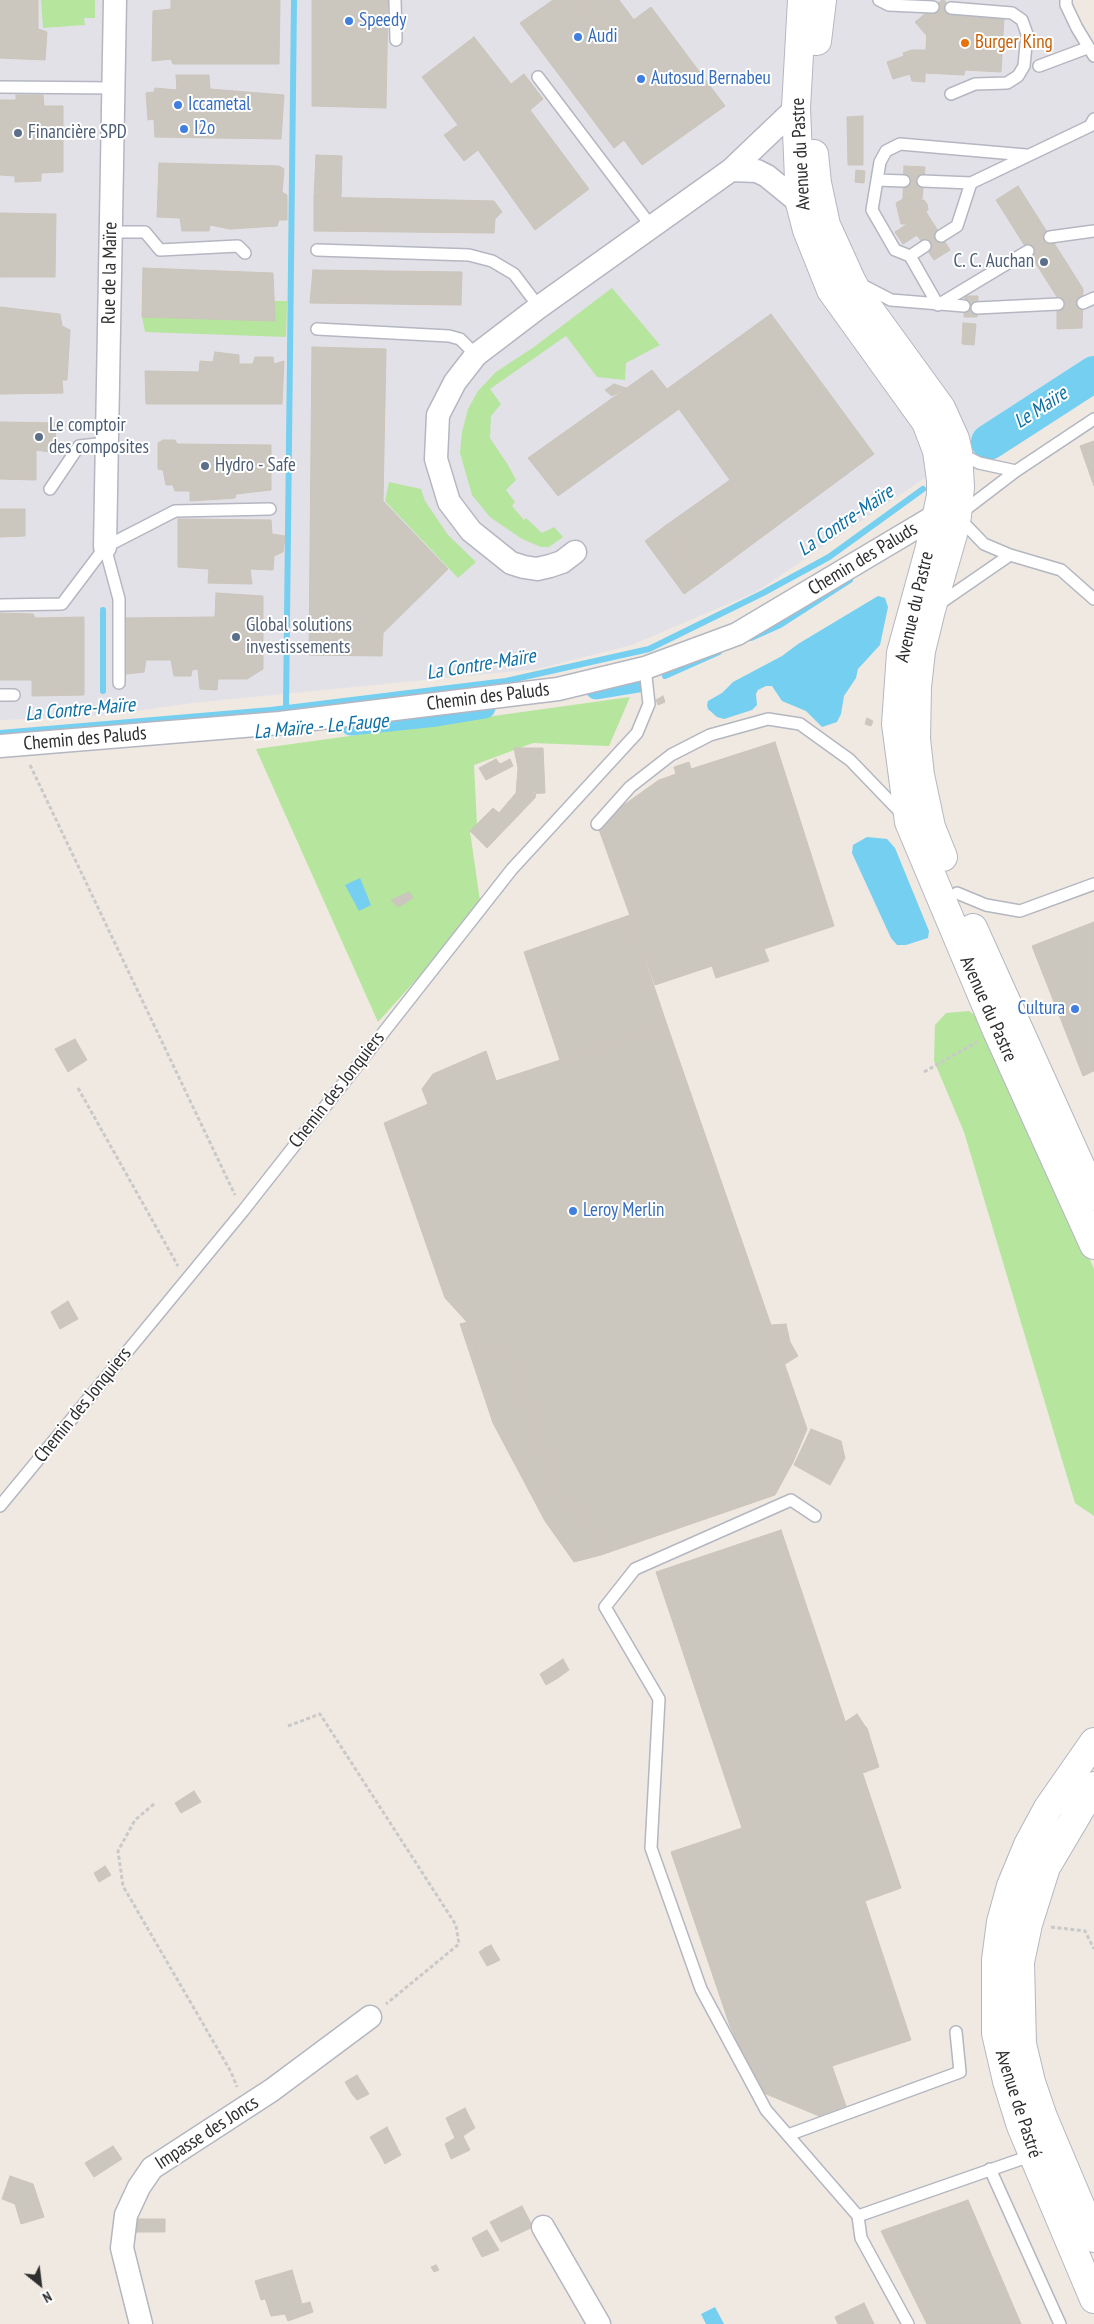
<!DOCTYPE html>
<meta charset="utf-8">
<style>
body{margin:0}
#map{position:relative;width:1094px;height:2324px;overflow:hidden;background:#efe9e1;font-family:"PT Sans Narrow",sans-serif}
canvas{display:block}
.north{position:absolute;left:15px;top:2259px;width:50px;height:50px;-webkit-text-stroke:4px #fff;paint-order:stroke;rotate:151deg;font-size:14px;font-weight:700;line-height:20px;text-align:center;color:#2e2e2e}
.north::after{content:'';display:block;margin:auto;width:18px;height:22px;background:#2e2e2e;clip-path:polygon(50% 0,100% 100%,50% 72%,0 100%)}
</style>
<div id="map">
<canvas width="1094" height="2324"></canvas>
<div class="north">N</div>
</div>
<script>
const ctx = document.querySelector('canvas').getContext('2d');
ctx.lineJoin = 'round';
function fill(path, color) { ctx.fillStyle = color; ctx.fill(path, 'evenodd'); }
const poly = rows => new Path2D(rows.map(r => 'M' + r).join(''));
function trace(path, color, width, dash) { ctx.strokeStyle = color; ctx.lineWidth = width; ctx.lineCap = dash ? 'butt' : 'round'; ctx.setLineDash(dash || []); ctx.stroke(path); }
function label(font, color, halo, rows, align = 'center') {
  ctx.font = font + ' "PT Sans Narrow",sans-serif'; ctx.lineWidth = 4; ctx.setLineDash([]); ctx.textBaseline = 'middle'; ctx.strokeStyle = halo; ctx.fillStyle = color; for (const [text, x, y, turn = 0] of rows) {
    ctx.save(); ctx.translate(x, y); ctx.rotate((+turn || 0) * Math.PI / 180); ctx.textAlign = isNaN(turn) ? turn : align; if (halo) ctx.strokeText(text, 0, 0); ctx.fillText(text, 0, 0); ctx.restore();
  }
}
fill(poly([
 [0,0,1064,0,1094,56,1094,364,756,592,632,645,537,669,192,703,100,716,0,720]
]), '#e3e1e8');
fill(poly([
 [41,0,95,0,95,18,84,18,85,25,43,28],
 [612,288,660,345,626,363,625,380,597,377,566,336,490,389,501,404,491,416,490,438,508,465,516,480,506,490,515,502,512,506,524,520,526,518,542,533,554,527,563,537,549,547,541,547,522,539,490,517,472,495,460,453,462,432,468,409,478,391,496,372,534,347],
 [274,301,287,301,286,337,145,332,142,317,274,321],
 [389,482,421,489,425,501,448,535,476,562,458,578,385,501],
 [630,697,609,746,533,743,474,765,477,826,470,831,481,908,378,1022,256,749],
 [969,1011,988,1025,1094,1269,1094,1516,1075,1503,964,1132,934,1061,935,1025,946,1013]
]), '#b6e59e');
fill(poly([
 [878,596,885,598,888,607,880,645,858,669,856,678,844,696,841,714,837,722,822,727,806,711,782,701,772,686,766,686,758,690,756,694,757,705,752,710,724,719,717,717,708,709,707,705,708,701,722,693,733,682,782,656,798,644],
 [867,837,887,839,895,848,929,931,928,938,906,945,897,945,891,938,852,853,853,845],
 [360,878,371,905,359,911,345,885],
 [715,2307,724,2324,706,2324,701,2314]
]), '#75cff0');
trace(poly([
 [103,610,103,691],
 [751,638,780,625,850,580],
 [665,676,719,652],
 [286,708,294,0],
 [0,733,271,710,506,681,649,649,763,593,829,557,923,489]
]), '#75cff0', 6);
trace(poly([
 [596,689,639,682],
 [351,725,437,716,485,708]
]), '#75cff0', 21);
trace(poly([
 [989,442,1094,374]
]), '#75cff0', 36);
const building = poly([
 [0,0,38,0,38,29,47,32,45,60,0,58,0,0],
 [171,0,280,0,279,64,173,64,171,59,152,61,153,11,171,9,171,0],
 [312,0,388,0,386,108,312,106,312,0],
 [553,0,579,0,608,39,651,7,725,106,642,165,624,140,614,148,520,23,553,0],
 [579,0,619,0,634,20,608,39,579,0],
 [942,0,944,0,957,15,928,13,927,36,915,22,942,0],
 [928,13,1004,17,1001,72,965,70,964,75,925,73,925,82,912,81,910,74,893,79,887,62,904,56,903,53,912,50,926,50,928,13],
 [474,37,511,84,524,74,543,99,530,110,589,189,535,230,478,150,464,161,444,135,458,125,422,77,474,37],
 [176,75,209,75,210,89,284,95,281,139,155,137,154,119,148,120,146,93,154,92,155,88,177,90,176,75],
 [16,95,43,95,44,106,63,106,63,172,41,173,41,181,15,182,15,176,0,175,0,100,16,100,16,95],
 [863,116,863,165,848,165,847,117,863,116],
 [316,155,342,156,341,198,314,197,316,155],
 [159,163,279,166,284,169,282,192,287,195,287,220,279,220,277,226,230,229,210,225,209,231,182,231,180,218,157,217,159,163],
 [904,166,925,167,922,199,903,199,904,166],
 [856,170,865,171,864,183,855,182,856,170],
 [1018,186,1083,289,1082,328,1057,329,1057,297,996,200,1018,186],
 [314,197,494,201,502,212,495,219,494,233,314,231,314,197],
 [903,199,924,200,927,204,928,210,906,224,901,224,896,203,903,199],
 [926,212,950,250,934,260,917,235,903,244,895,232,926,212],
 [0,213,56,214,55,277,0,277,0,213],
 [143,268,273,273,275,321,142,317,143,268],
 [313,270,462,272,461,305,310,303,313,270],
 [965,296,978,296,977,317,964,317,965,296],
 [0,307,60,314,62,326,70,330,67,380,62,380,63,393,0,394,0,307],
 [771,314,874,454,704,580,665,526,730,480,679,409,558,496,528,458,652,370,667,389,771,314],
 [963,323,976,324,974,345,962,344,963,323],
 [312,347,386,349,383,501,448,569,383,633,382,656,309,655,312,347],
 [215,352,239,355,239,364,253,364,255,357,273,357,274,364,284,361,282,404,146,404,145,371,199,372,200,361,213,362,215,352],
 [614,384,626,388,612,396,605,390,614,384],
 [0,422,55,423,56,453,36,450,36,480,0,479,0,422],
 [163,440,175,440,177,444,271,445,271,490,236,494,235,498,190,501,190,491,175,491,173,485,166,485,163,470,158,469,158,443,163,440],
 [1094,441,1094,486,1080,446,1094,441],
 [0,509,25,509,25,536,0,537,0,509],
 [178,519,271,520,272,534,285,536,283,552,274,556,273,570,250,569,252,584,208,583,209,569,178,567,178,519],
 [665,526,704,580,684,594,645,541,665,526],
 [216,593,263,596,263,669,247,679,218,679,217,690,200,689,198,669,192,670,191,676,174,676,171,660,146,660,144,672,126,674,121,618,215,617,216,593],
 [0,613,33,614,35,618,84,617,84,695,32,696,32,680,0,680,0,613],
 [663,696,665,702,658,705,656,700,663,696],
 [867,718,873,721,871,726,865,724,867,718],
 [775,742,834,926,764,949,769,961,716,978,712,966,655,985,597,824,659,780,676,774,674,767,689,762,691,769,775,742],
 [514,748,543,748,545,793,516,794,518,768,514,748],
 [496,759,500,764,510,759,513,766,486,780,479,768,496,759],
 [536,792,535,798,487,848,470,831,493,808,499,813,515,794,536,792],
 [409,892,413,898,402,905,398,897,409,892],
 [398,897,402,905,398,907,391,900,398,897],
 [630,915,667,1025,560,1060,524,952,630,915],
 [1094,922,1094,1071,1083,1076,1032,946,1094,922],
 [667,1025,807,1429,793,1462,775,1495,601,1555,583,1505,564,1512,507,1344,478,1354,467,1322,445,1298,384,1123,428,1104,422,1089,433,1074,486,1051,496,1081,667,1025],
 [75,1039,87,1060,68,1072,55,1049,75,1039],
 [68,1301,78,1319,60,1329,51,1312,68,1301],
 [467,1322,478,1354,507,1344,564,1512,583,1505,601,1555,574,1562,545,1521,493,1423,460,1324,467,1322],
 [786,1324,790,1342,798,1356,785,1364,771,1325,786,1324],
 [811,1429,841,1441,845,1458,830,1485,794,1465,811,1429],
 [781,1530,901,1888,865,1901,911,2040,832,2066,846,2106,819,2116,759,2091,730,2026,671,1852,742,1828,656,1572,781,1530],
 [563,1659,569,1670,558,1678,551,1667,563,1659],
 [551,1667,558,1678,546,1685,540,1674,551,1667],
 [857,1714,865,1726,854,1734,845,1722,857,1714],
 [845,1722,854,1734,865,1726,867,1728,879,1767,863,1773,845,1722],
 [194,1791,201,1802,181,1813,175,1803,194,1791],
 [105,1866,111,1875,99,1882,94,1873,105,1866],
 [491,1945,500,1960,494,1963,485,1948,491,1945],
 [485,1948,494,1963,487,1966,479,1952,485,1948],
 [357,2075,369,2094,357,2100,352,2094,358,2091,353,2084,348,2087,345,2082,357,2075],
 [353,2084,358,2091,352,2094,348,2087,353,2084],
 [465,2108,475,2128,463,2136,470,2150,451,2159,445,2144,455,2138,446,2118,465,2108],
 [387,2127,397,2147,381,2156,370,2137,387,2127],
 [113,2146,122,2159,94,2177,85,2163,113,2146],
 [397,2147,401,2155,385,2164,381,2156,397,2147],
 [10,2176,33,2184,44,2217,21,2224,15,2204,2,2199,10,2176],
 [968,2200,1021,2324,927,2324,881,2231,968,2200],
 [522,2206,533,2227,501,2242,490,2222,522,2206],
 [138,2219,138,2232,128,2234,128,2220,138,2219],
 [138,2219,165,2219,165,2232,138,2232,138,2219],
 [487,2230,499,2250,482,2257,472,2238,487,2230],
 [436,2265,439,2270,434,2272,431,2267,436,2265],
 [292,2270,302,2304,310,2302,313,2312,288,2321,285,2314,271,2316,265,2298,271,2297,265,2278,292,2270],
 [265,2278,271,2297,261,2300,255,2281,265,2278],
 [864,2303,874,2324,838,2324,835,2317,864,2303]
]);
fill(building, '#cbc7bf');
trace(building, '#cbc5ba', 1);
const lane = poly([
 [395,0,396,40],
 [879,0,889,5,933,7],
 [1066,0,1066,5,1077,28,1094,56],
 [1039,66,1087,48],
 [538,77,651,226],
 [2,87,114,88],
 [951,94,975,84,1007,83,1018,76,1024,66,1027,34,1022,20,1012,13,951,8],
 [877,180,880,162,886,151,900,144,1026,155],
 [904,181,877,180,872,210,895,250,910,256],
 [923,181,971,183,1090,126,1094,119],
 [111,232,145,232,160,250,238,246,245,253],
 [941,236,957,226,971,183],
 [1050,237,1094,231],
 [925,246,910,256,938,305,1028,251],
 [317,250,469,255,492,261,514,274,539,307],
 [860,284,891,300,964,306],
 [1083,303,1094,298],
 [977,308,1058,304],
 [317,329,449,336,460,339,476,355],
 [1094,419,1016,471,957,516,984,544,1010,555,1061,570,1094,599],
 [959,453,979,463,1016,471],
 [50,489,79,446,107,443],
 [105,547,119,599,119,683],
 [0,605,62,604,105,547,175,511,270,509],
 [936,606,1010,555],
 [0,695,14,695],
 [597,824,630,787,671,755,710,735,768,719,800,724,850,760,903,815],
 [957,893,986,905,1020,911,1094,884],
 [0,1506,243,1211,512,869,637,733,649,704,645,668],
 [815,1516,791,1500,635,1569,605,1607,659,1699,651,1848,701,1989,766,2110,858,2216],
 [788,2135,960,2072,956,2032],
 [990,2169,1060,2324],
 [908,2324,861,2238,858,2216,1033,2155]
]);
const street = poly([
 [731,170,757,171,767,176,800,203],
 [105,547,115,0],
 [575,552,562,562,550,566,537,569,524,567,511,563,471,531,449,502,436,459,438,415,455,382,476,355,539,307,731,170,796,108],
 [0,746,280,723,558,689,645,668,737,634,937,515],
 [543,2227,599,2324],
 [141,2324,122,2248,126,2215,139,2187,152,2168,272,2090,370,2017]
]);
const secondary = poly([
 [802,0,796,108,800,203,807,230,831,290,926,422,937,451,941,480,941,496,929,551,901,653,896,724,909,822,997,1031,1094,1245],
 [817,41,822,0],
 [814,154,817,183,826,225,851,280,859,295,941,408,955,439,958,452,960,487,957,516,953,534,931,610,921,651,917,687,916,739,920,775,931,827,943,857],
 [973,928,1094,1196],
 [1094,1742,1048,1808,1028,1845,1011,1886,1001,1922,996,1960,996,2033,1007,2081,1021,2126,1094,2299],
 [1094,1786,1046,1867,1028,1924,1020,1962,1022,2044,1031,2082,1043,2117,1094,2238]
]);
trace(lane, '#b4b7c1', 14);
trace(street, '#b4b7c1', 25);
trace(secondary, '#b4b7c1', 30);
trace(poly([
 [30,765,235,1195],
 [924,1072,977,1042],
 [78,1088,178,1266],
 [288,1726,320,1714,456,1925,459,1944,386,2004],
 [154,1804,135,1820,118,1851,123,1886,231,2072,237,2087],
 [1051,1927,1085,1931,1094,1949]
]), '#c9c9c9', 3, [4, 2.5]);
trace(lane, '#fff', 11);
trace(street, '#fff', 22);
trace(secondary, '#fff', 28);
for (const [x, y, r, color] of [
 [349,21,5,"#3f7fe0"],
 [578,37,5,"#3f7fe0"],
 [965,43,5,"#e8710a"],
 [641,79,5,"#3f7fe0"],
 [178,105,5,"#3f7fe0"],
 [184,129,5,"#3f7fe0"],
 [18,133,5,"#5c6f8a"],
 [1044,262,5,"#5c6f8a"],
 [39,437,5,"#5c6f8a"],
 [205,466,5,"#5c6f8a"],
 [236,637,5,"#5c6f8a"],
 [1075,1009,5,"#3f7fe0"],
 [573,1211,5,"#3f7fe0"]
]) { const dot = new Path2D(); dot.arc(x, y, r, 0, 2 * Math.PI); ctx.fillStyle = color; ctx.fill(dot); trace(dot, '#fff', 2); }
label('19px', '#366cbe', '#fff', [
 ["Speedy",359,21],
 ["Audi",588,37],
 ["Autosud Bernabeu",651,79],
 ["Iccametal",188,105],
 ["I2o",194,129],
 ["Cultura",1065,1009,"right"],
 ["Leroy Merlin",583,1211]
], 'left');
label('19px', '#c56008', '#fff', [
 ["Burger King",975,43]
], 'left');
label('19px', '#4e5e75', '#fff', [
 ["Financière SPD",28,133],
 ["C. C. Auchan",1034,262,"right"],
 ["Le comptoir",49,426],
 ["des composites",49,448],
 ["Hydro - Safe",215,466],
 ["Global solutions",246,626],
 ["investissements",246,648]
], 'left');
label('19px', '#2e2e2e', '#fff', [
 ["Avenue du Pastre",801,154,-93],
 ["Rue de la Maïre",110,273,-89],
 ["Chemin des Paluds",863,559,-31],
 ["Avenue du Pastre",915,607,-77],
 ["Chemin des Paluds",488,697,-7],
 ["Chemin des Paluds",85,739,-5],
 ["Avenue du Pastre",988,1009,66],
 ["Chemin des Jonquiers",337,1090,-52],
 ["Chemin des Jonquiers",83,1405,-51],
 ["Avenue de Pastré",1018,2104,72],
 ["Impasse des Joncs",207,2133,-33]
]);
label('italic 20px', '#0d6fa3', '#fff', [
 ["Le Maïre",1041,408,-33],
 ["La Contre-Maïre",846,521,-34],
 ["La Contre-Maïre",481,665,-9],
 ["La Contre-Maïre",80,710,-5],
 ["La Maïre - Le Fauge",321,727,-5]
]);
</script>
